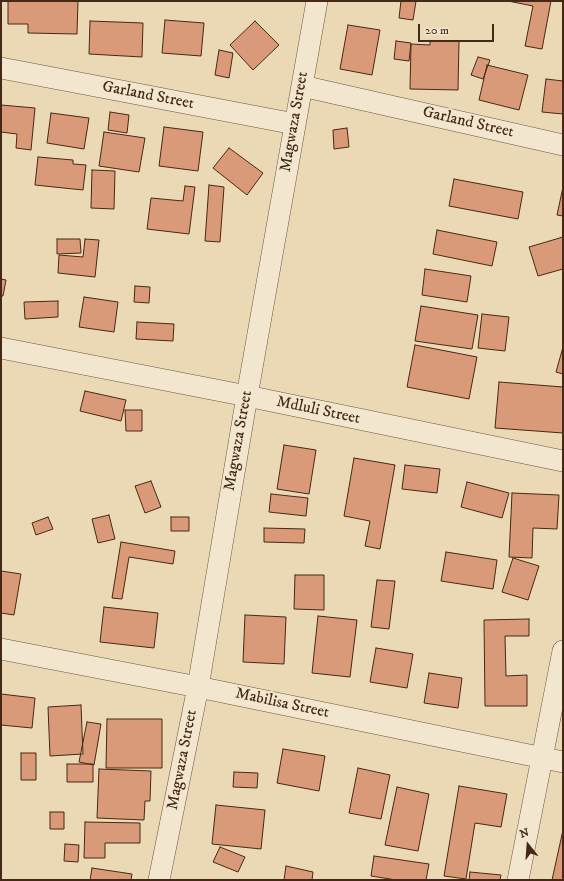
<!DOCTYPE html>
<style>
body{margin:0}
#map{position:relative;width:564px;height:881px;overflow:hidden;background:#ebd9b5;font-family:"IM FELL DW Pica",serif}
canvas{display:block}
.frame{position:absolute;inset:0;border:2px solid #452817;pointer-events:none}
.north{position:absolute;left:508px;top:825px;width:40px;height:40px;-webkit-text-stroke:3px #f2e6cf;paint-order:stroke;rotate:343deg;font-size:11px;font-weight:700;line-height:16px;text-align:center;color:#452817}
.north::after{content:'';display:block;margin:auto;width:14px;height:18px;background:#452817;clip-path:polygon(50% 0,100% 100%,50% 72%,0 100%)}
.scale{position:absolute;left:418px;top:24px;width:76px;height:18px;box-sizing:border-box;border:2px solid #452817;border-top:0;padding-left:5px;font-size:12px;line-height:14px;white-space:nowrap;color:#452817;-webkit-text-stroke:3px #f2e6cf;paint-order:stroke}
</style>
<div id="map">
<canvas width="564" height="881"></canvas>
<div class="frame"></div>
<div class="north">N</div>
<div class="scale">20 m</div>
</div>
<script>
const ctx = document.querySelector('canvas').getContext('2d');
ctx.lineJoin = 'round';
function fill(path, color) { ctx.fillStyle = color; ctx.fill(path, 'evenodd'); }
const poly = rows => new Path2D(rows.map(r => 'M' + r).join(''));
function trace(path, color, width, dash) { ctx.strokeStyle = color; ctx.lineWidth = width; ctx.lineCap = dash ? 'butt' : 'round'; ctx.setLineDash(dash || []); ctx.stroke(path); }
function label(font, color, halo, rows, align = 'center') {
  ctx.font = font + ' "IM FELL DW Pica",serif'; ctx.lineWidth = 3.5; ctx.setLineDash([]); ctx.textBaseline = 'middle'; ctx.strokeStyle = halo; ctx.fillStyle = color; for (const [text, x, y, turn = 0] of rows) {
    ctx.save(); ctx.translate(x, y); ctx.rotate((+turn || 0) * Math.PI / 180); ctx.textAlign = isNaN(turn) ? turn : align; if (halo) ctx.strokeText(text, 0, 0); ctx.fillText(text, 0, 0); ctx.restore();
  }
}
const building = poly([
 [8,1,78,1,77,34,28,33,28,24,8,24,8,1],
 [401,1,416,1,413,20,399,18,401,1],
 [508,1,551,1,542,49,525,46,533,6,508,1],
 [165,20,204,23,201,56,162,53,165,20],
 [90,21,143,23,142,57,89,54,90,21],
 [255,21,279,45,253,70,230,45,255,21],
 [348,25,380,30,372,75,340,69,348,25],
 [396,41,411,43,409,61,394,59,396,41],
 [430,41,459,41,458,90,410,89,411,44,430,45,430,41],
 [219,50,233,53,229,78,215,75,219,50],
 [478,57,490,60,483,79,471,75,478,57],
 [487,65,528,75,519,110,479,100,487,65],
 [546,79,563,81,563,114,542,112,546,79],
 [1,105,35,108,31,150,16,148,17,134,1,132,1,105],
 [110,112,129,115,127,133,108,130,110,112],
 [51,113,89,118,84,149,47,143,51,113],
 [164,127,203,132,198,171,159,166,164,127],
 [347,128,349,147,334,149,333,130,347,128],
 [104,132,145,138,139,172,99,166,104,132],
 [229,148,263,173,247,195,213,168,229,148],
 [38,157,73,160,73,164,86,165,83,190,35,185,38,157],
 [92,170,115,171,114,209,91,208,92,170],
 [454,179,523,192,518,219,449,206,454,179],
 [209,185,224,187,220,242,205,241,209,185],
 [185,186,195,187,189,234,147,229,151,198,183,201,185,186],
 [563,187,563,216,557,215,563,187],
 [437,230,497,242,492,266,433,254,437,230],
 [563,237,563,269,538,276,529,247,563,237],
 [57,239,80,239,81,253,57,254,57,239],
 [85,239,99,240,95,277,58,273,59,255,83,257,85,239],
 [425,269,471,276,467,302,422,295,425,269],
 [1,279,6,280,3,296,1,296,1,279],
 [135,286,150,287,149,303,134,302,135,286],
 [84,297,118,302,114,332,79,327,84,297],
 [58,301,58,317,25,319,24,302,58,301],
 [421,306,478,315,472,349,415,341,421,306],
 [482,314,509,317,505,351,478,348,482,314],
 [137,322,174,324,173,341,136,339,137,322],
 [415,345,477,357,469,399,407,387,415,345],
 [563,347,563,374,556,372,563,347],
 [499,382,563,387,563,433,495,428,499,382],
 [85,391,126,400,121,421,80,411,85,391],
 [125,410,142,410,142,431,126,431,125,410],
 [284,445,316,450,309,494,277,489,284,445],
 [354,458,395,465,380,549,365,546,370,521,344,516,354,458],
 [405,465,440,469,437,493,402,489,405,465],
 [151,481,161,507,145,513,135,486,151,481],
 [467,482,509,493,502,518,461,507,467,482],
 [512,493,559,495,557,529,533,528,532,558,509,557,512,493],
 [271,494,308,498,306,516,269,512,271,494],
 [109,515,115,539,98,543,92,519,109,515],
 [48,517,53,529,36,535,32,523,48,517],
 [171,517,189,517,189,531,171,531,171,517],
 [264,528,305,529,304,543,264,542,264,528],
 [121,542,175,551,173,564,129,557,122,599,112,598,121,542],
 [446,552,497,560,493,589,441,581,446,552],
 [513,558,539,566,528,600,502,592,513,558],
 [1,571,21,574,14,615,1,613,1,571],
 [295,575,324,575,324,610,294,609,295,575],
 [377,580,395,581,389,629,371,627,377,580],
 [104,607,158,613,154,648,100,642,104,607],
 [245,615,286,617,284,664,243,662,245,615],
 [318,616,357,620,350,677,312,673,318,616],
 [529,619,529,636,505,636,506,676,527,675,527,706,485,706,484,620,529,619],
 [376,648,413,654,407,688,370,682,376,648],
 [429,673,462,678,458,708,424,703,429,673],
 [1,694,35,698,32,728,1,725,1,694],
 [81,705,83,754,50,756,48,707,81,705],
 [107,719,162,719,162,768,106,768,107,719],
 [87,722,101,724,94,765,79,762,87,722],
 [283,749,325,756,319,791,277,783,283,749],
 [21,753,36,753,36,780,21,780,21,753],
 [67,764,93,764,93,782,67,782,67,764],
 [358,768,390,775,381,819,349,813,358,768],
 [99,769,151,771,150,801,145,801,144,820,97,818,99,769],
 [234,772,258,773,257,788,233,787,234,772],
 [459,786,507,794,501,827,475,823,466,879,444,876,459,786],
 [397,787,429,794,418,851,385,845,397,787],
 [216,805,265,810,261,849,212,844,216,805],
 [50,812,64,812,64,829,50,829,50,812],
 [85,822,140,823,140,843,105,843,105,858,84,858,85,822],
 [563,830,563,880,552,880,563,830],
 [65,844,79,845,78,862,64,861,65,844],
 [220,847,245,857,238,872,213,862,220,847],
 [374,856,429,864,426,880,396,880,371,876,374,856],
 [286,866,313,872,312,880,284,880,286,866],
 [92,868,132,874,131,880,90,880,92,868],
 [470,872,501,875,500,880,469,880,470,872]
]);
fill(building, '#db9a77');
trace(building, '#452817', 1);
const minor = poly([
 [1,68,295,124],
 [302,86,563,145],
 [1,348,247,396,563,461],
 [1,649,198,687,563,762],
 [159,880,198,687,247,396,317,1],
 [518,880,563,651]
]);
trace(minor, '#6e543e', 22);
trace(minor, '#f2e6cf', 21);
label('16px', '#452817', '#f2e6cf', [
 ["Garland Street",148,96,11],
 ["Magwaza Street",295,122,-80],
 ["Garland Street",468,123,13],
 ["Mdluli Street",318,411,12],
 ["Magwaza Street",239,441,-80],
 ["Mabilisa Street",282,704,12],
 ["Magwaza Street",183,760,-79]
]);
</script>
